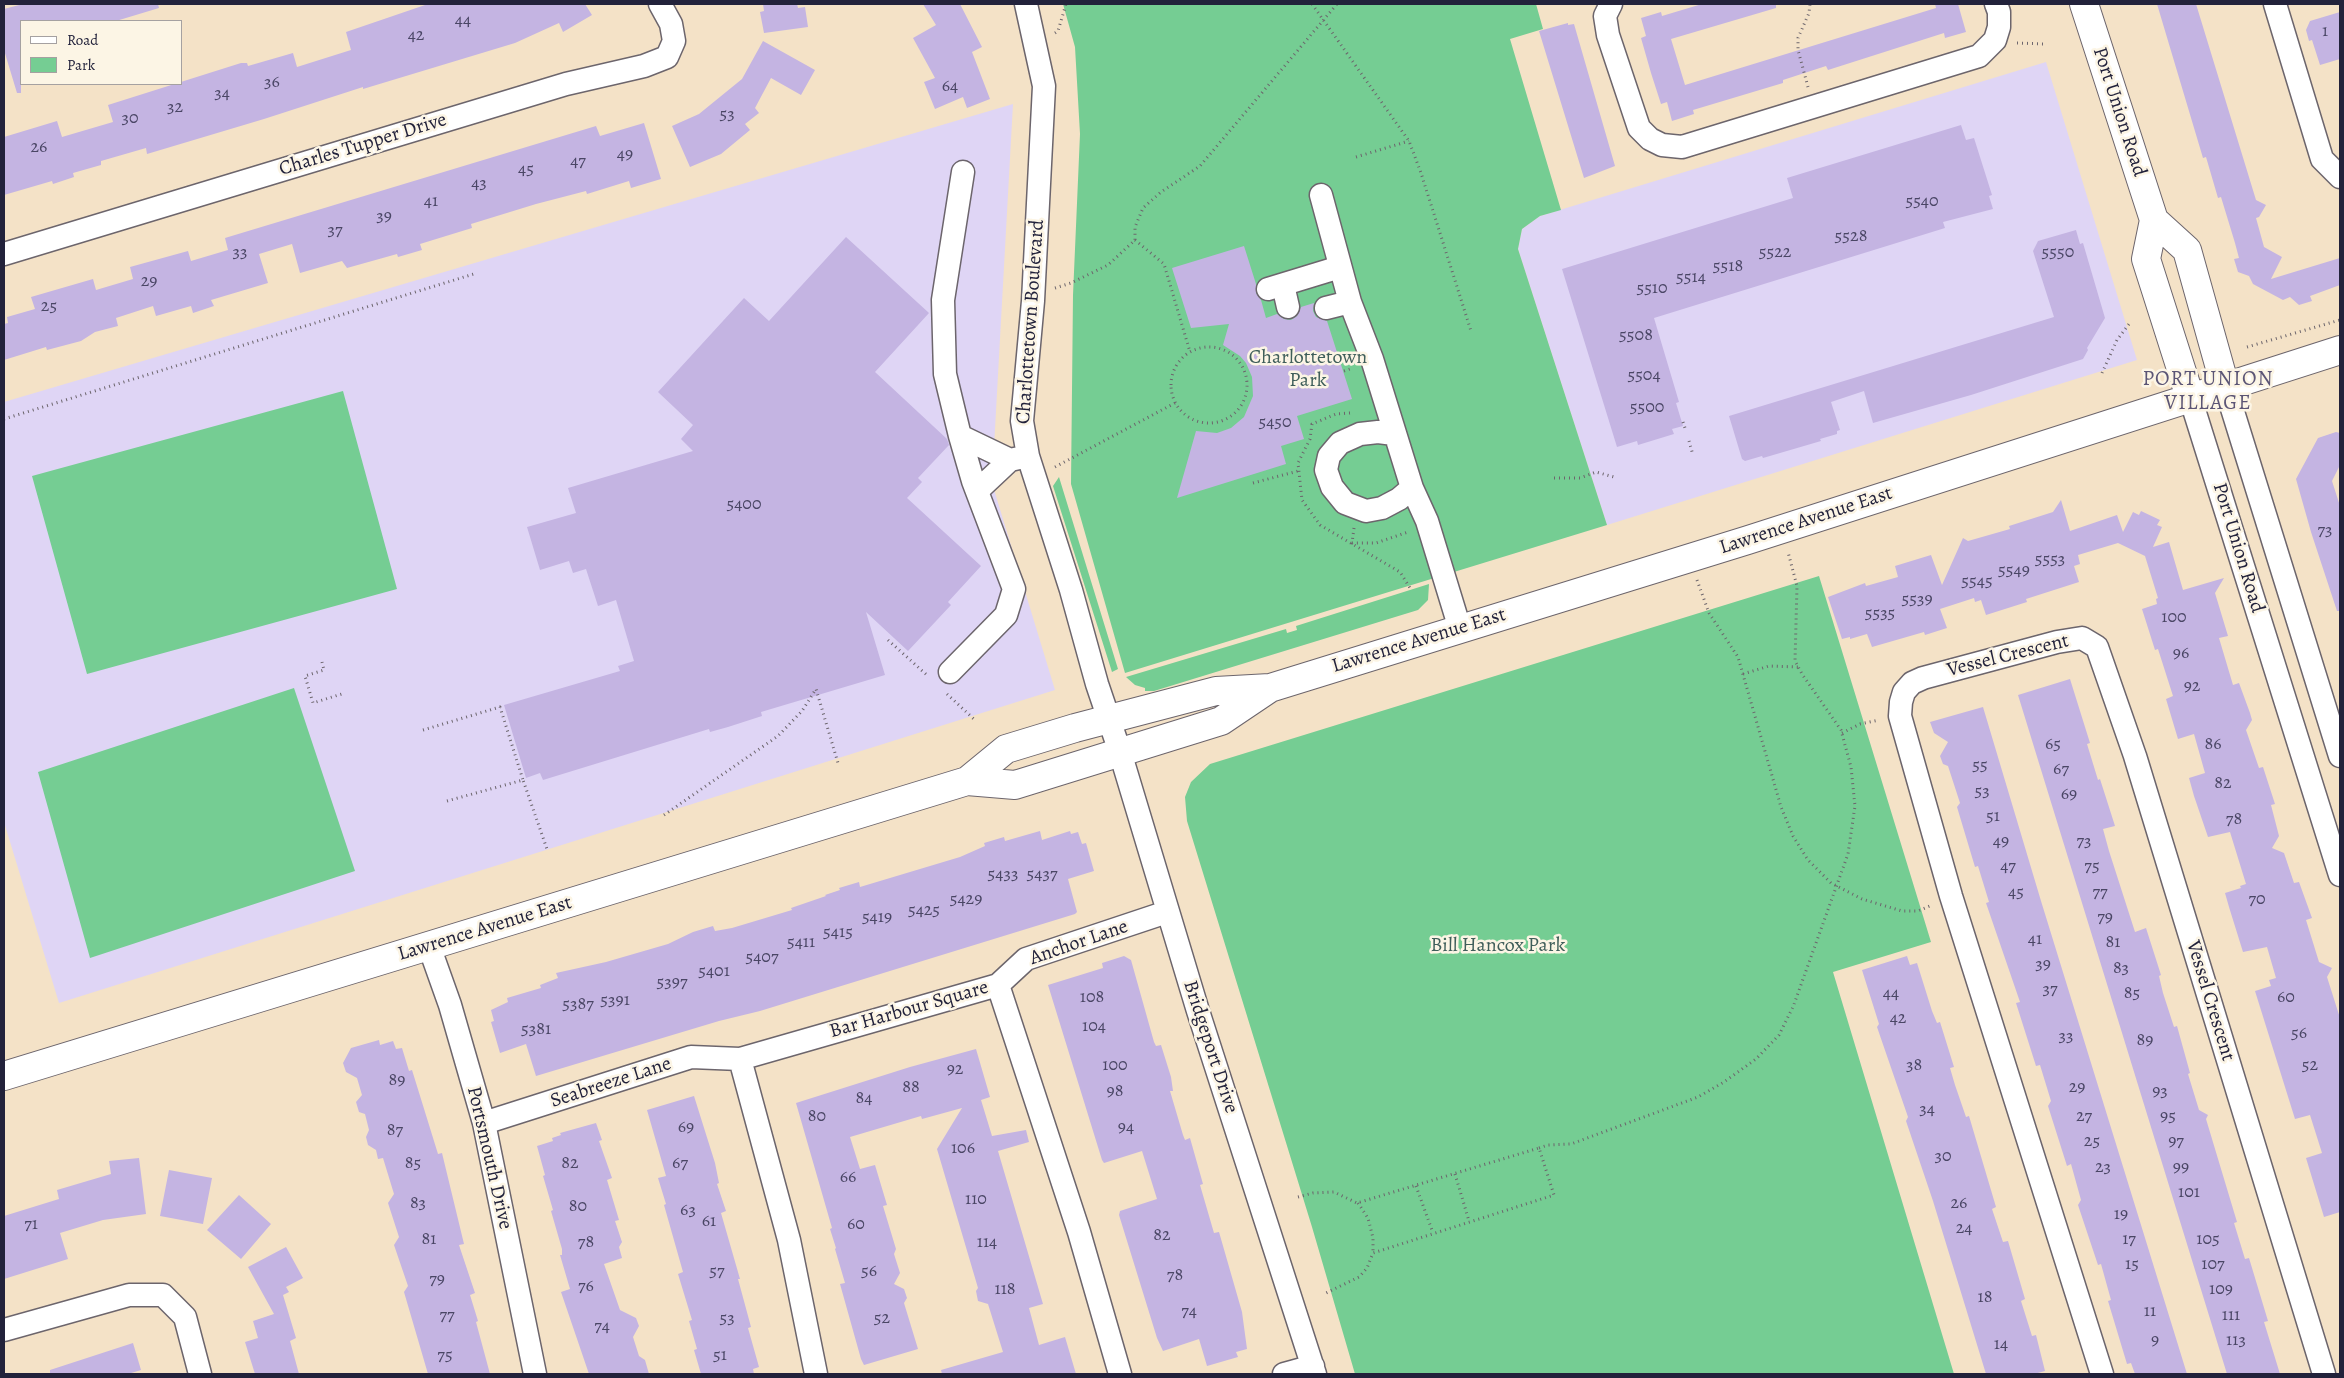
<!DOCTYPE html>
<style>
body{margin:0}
#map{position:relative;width:2344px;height:1378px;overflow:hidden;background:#f4e2c7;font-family:Alegreya,serif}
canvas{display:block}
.frame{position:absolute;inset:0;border:5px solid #22223b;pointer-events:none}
.legend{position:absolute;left:20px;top:20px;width:162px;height:65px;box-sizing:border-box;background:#fcf5e5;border:1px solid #a5a1a1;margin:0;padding:6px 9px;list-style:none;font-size:15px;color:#22223b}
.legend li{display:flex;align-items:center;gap:10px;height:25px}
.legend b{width:25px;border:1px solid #a5a1a1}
</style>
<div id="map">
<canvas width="2344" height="1378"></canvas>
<div class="frame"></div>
<ul class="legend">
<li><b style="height:6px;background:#fff"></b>Road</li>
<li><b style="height:14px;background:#75cd93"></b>Park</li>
</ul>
</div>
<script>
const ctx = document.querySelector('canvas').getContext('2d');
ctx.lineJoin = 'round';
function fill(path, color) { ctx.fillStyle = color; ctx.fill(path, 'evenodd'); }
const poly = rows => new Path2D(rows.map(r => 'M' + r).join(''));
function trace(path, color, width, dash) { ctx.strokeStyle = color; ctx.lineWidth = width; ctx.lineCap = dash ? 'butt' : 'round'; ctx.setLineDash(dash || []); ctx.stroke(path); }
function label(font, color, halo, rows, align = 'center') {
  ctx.font = font + ' Alegreya,serif'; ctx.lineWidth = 5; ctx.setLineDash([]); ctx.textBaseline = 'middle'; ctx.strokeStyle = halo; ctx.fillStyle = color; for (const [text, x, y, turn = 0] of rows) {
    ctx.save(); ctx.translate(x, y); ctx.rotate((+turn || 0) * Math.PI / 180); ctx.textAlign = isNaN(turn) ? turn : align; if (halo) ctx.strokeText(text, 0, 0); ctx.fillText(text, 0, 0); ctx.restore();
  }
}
fill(poly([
 [2046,62,2137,360,1607,525,1518,249,1522,229,1540,216],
 [1013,104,992,483,1055,690,59,1003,4,822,4,402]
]), '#dfd5f5');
fill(poly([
 [1063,4,1536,4,1543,29,1510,39,1561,210,1540,216,1522,229,1518,249,1607,525,1125,673,1071,484,1073,295,1080,134,1075,47],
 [343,391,397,589,87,674,32,476],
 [1059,477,1118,669,1112,672,1053,486],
 [1819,576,1931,942,1833,972,1954,1374,1355,1374,1312,1227,1187,821,1185,797,1191,782,1210,764],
 [1429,584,1428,600,1418,610,1154,691,1145,691,1145,688,1135,685,1126,677,1286,629,1287,633,1297,630,1296,626],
 [294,688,355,871,90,958,38,772]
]), '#75cd93');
fill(poly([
 [23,4,158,4,159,8,116,21,21,21,21,93,17,93,4,50,4,9],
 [428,4,585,4,592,15,563,32,559,23,515,43,363,89,363,87,264,119,147,154,146,148,101,161,101,165,73,173,74,177,53,184,52,181,4,195,4,137,57,121,62,137,113,122,108,105,241,63,247,63,248,66,293,53,297,67,351,50,346,32],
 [763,4,797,4,798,8,805,7,808,27,764,33,760,12,764,11],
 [923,4,960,4,982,47,972,52,990,99,967,108,963,97,935,109,924,82,935,78,913,38,936,25],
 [1702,4,1776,4,1776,8,1671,39,1685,85,1936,8,1935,4,1958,4,1966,32,1945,38,1944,33,1828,70,1826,66,1783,80,1783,83,1693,110,1694,114,1672,121,1667,102,1661,104,1651,73,1641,38,1646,36,1641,18,1661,12,1662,16],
 [2157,4,2196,4,2256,200,2266,205,2259,217,2256,218,2264,247,2282,257,2271,279,2340,258,2340,285,2310,296,2312,301,2299,305,2290,297,2283,300,2253,284,2249,276,2238,272,2234,259,2239,258,2235,243,2221,197,2218,198,2206,157,2203,158],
 [2340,12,2340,59,2320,65,2312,40,2309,41,2306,30,2310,21],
 [1568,23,1568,25,1574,24,1615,166,1584,178,1539,31],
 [763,41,815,70,801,95,771,78,755,108,759,113,745,124,750,130,721,154,690,167,672,126,699,114,742,79],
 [644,123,661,179,631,188,629,181,587,194,586,191,536,204,471,224,472,228,420,244,422,250,398,257,397,254,347,268,342,261,300,273,292,244,259,254,268,283,211,300,214,306,193,313,191,306,156,316,153,306,116,318,118,326,95,332,81,341,47,350,46,347,4,360,4,324,8,323,7,317,35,309,31,297,93,279,96,290,133,279,130,267,188,251,191,261,228,250,225,238,596,126,600,136],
 [1961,125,1966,140,1974,138,1992,195,1989,196,1993,209,1943,222,1945,228,1654,318,1679,402,1676,403,1683,426,1672,429,1674,434,1638,445,1637,441,1617,447,1562,269,1793,198,1787,178],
 [2076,230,2080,244,2083,243,2105,318,2087,348,2088,350,2083,359,1971,395,1873,423,1864,391,1831,402,1840,430,1837,431,1837,434,1820,439,1821,441,1763,458,1762,456,1745,461,1742,459,1729,416,2054,317,2033,251,2038,241],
 [846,237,929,313,875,372,947,439,949,445,918,478,922,482,907,498,981,566,948,602,951,605,908,651,866,612,885,675,761,712,762,716,728,727,710,732,709,729,543,780,540,773,526,778,504,705,620,671,618,666,634,661,616,600,598,606,586,569,573,573,569,561,540,570,527,527,576,513,568,488,693,451,681,439,693,425,658,392,744,298,769,321],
 [1244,246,1256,284,1256,293,1261,300,1266,318,1277,314,1284,319,1291,320,1297,316,1301,307,1314,303,1313,311,1316,317,1327,321,1352,399,1297,416,1304,439,1281,446,1286,464,1177,498,1196,431,1217,433,1231,428,1244,417,1253,396,1252,377,1246,363,1240,356,1223,345,1229,324,1191,328,1172,268],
 [2336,432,2340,433,2340,465,2332,481,2340,506,2340,611,2337,611,2311,532,2296,479,2318,438],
 [2061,500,2070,531,2117,515,2123,532,2133,512,2139,515,2141,511,2160,520,2157,525,2162,527,2153,547,2169,542,2183,590,2224,578,2215,593,2228,636,2219,638,2233,685,2239,683,2250,713,2252,720,2246,730,2259,768,2263,767,2275,804,2271,805,2279,836,2272,848,2284,853,2294,883,2299,882,2312,918,2306,920,2319,962,2332,968,2327,977,2340,1018,2340,1212,2324,1217,2306,1158,2322,1153,2310,1115,2295,1119,2255,991,2271,986,2269,980,2276,978,2267,947,2243,952,2229,907,2225,893,2241,888,2240,886,2246,884,2230,832,2208,837,2194,796,2189,778,2205,773,2194,734,2178,739,2166,699,2173,696,2158,649,2155,650,2142,609,2157,604,2156,599,2158,598,2145,556,2118,543,2078,555,2080,564,2074,566,2079,582,2026,599,2027,602,1986,615,1981,600,1975,602,1974,598,1940,609,1947,628,1925,635,1924,632,1872,647,1867,634,1850,639,1850,637,1842,639,1828,597,1865,583,1866,586,1898,577,1895,566,1931,555,1942,585,1963,538,1968,541,2010,529,2009,526,2053,512],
 [2070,679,2090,743,2087,744,2098,780,2100,779,2115,826,2103,829,2109,851,2135,932,2146,928,2161,975,2159,976,2163,993,2174,1027,2177,1026,2190,1073,2188,1074,2199,1110,2208,1115,2206,1119,2237,1222,2234,1223,2245,1259,2249,1258,2268,1321,2264,1322,2280,1374,2227,1374,2018,695],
 [1983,707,2041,901,2187,1374,2135,1374,2131,1363,2127,1364,2108,1301,2111,1300,2101,1264,2098,1265,2078,1205,2081,1200,2071,1164,2067,1166,2048,1106,2051,1101,2040,1065,2036,1066,2016,1003,2020,1002,1986,903,1989,902,1978,866,1975,867,1957,807,1960,803,1948,766,1943,764,1940,756,1948,742,1934,733,1930,722],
 [1040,831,1042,840,1070,831,1071,834,1078,832,1082,844,1086,843,1094,871,1068,879,1077,912,1075,914,760,1011,719,1021,536,1076,526,1044,500,1053,491,1022,494,1021,491,1010,508,1002,507,998,541,988,540,985,558,978,556,973,606,962,668,944,693,932,713,926,715,931,732,928,792,910,791,908,826,896,825,895,840,890,839,888,859,882,860,887,960,857,985,846,984,843,1004,837,1005,841],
 [1124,956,1131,960,1154,1042,1156,1046,1161,1045,1171,1077,1173,1091,1170,1091,1183,1135,1185,1140,1190,1138,1203,1184,1200,1185,1214,1233,1219,1232,1242,1312,1247,1349,1236,1352,1238,1357,1207,1366,1199,1339,1163,1351,1157,1338,1119,1215,1120,1211,1157,1199,1142,1151,1104,1163,1102,1160,1048,985,1103,968,1102,963],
 [1907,956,1910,965,1917,963,1932,1011,1937,1023,1940,1022,1954,1067,1950,1068,1955,1085,1966,1117,1969,1116,1996,1207,1992,1209,2003,1242,2008,1241,2025,1299,2021,1301,2032,1336,2036,1335,2045,1371,2034,1374,1986,1374,1933,1201,1906,1121,1908,1117,1877,1027,1879,1024,1862,970],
 [379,1040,380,1045,393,1041,396,1049,402,1048,409,1071,412,1070,438,1154,442,1153,464,1244,459,1245,475,1293,470,1295,478,1321,476,1322,490,1374,428,1374,404,1292,408,1286,394,1245,399,1237,388,1203,394,1194,383,1158,378,1159,376,1150,368,1145,366,1137,369,1130,365,1114,359,1112,356,1102,362,1095,357,1078,346,1072,343,1063,351,1048],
 [976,1049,990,1097,981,1100,992,1136,1026,1130,1029,1142,998,1151,1043,1304,1029,1308,1039,1345,1065,1337,1076,1374,942,1374,941,1370,1003,1352,988,1304,978,1301,976,1291,978,1288,937,1149,962,1108,922,1119,921,1116,850,1137,860,1169,875,1165,887,1205,883,1206,896,1249,894,1254,900,1273,894,1284,904,1289,907,1298,904,1303,918,1349,864,1365,861,1359,840,1284,845,1283,835,1249,836,1248,830,1229,832,1228,796,1103,910,1067],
 [694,1096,715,1163,719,1183,717,1184,726,1211,721,1213,740,1279,738,1279,751,1327,748,1328,759,1367,753,1369,754,1374,701,1374,694,1350,697,1349,689,1321,692,1320,678,1274,683,1272,664,1205,666,1204,658,1178,666,1176,647,1110],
 [596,1123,602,1140,599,1141,612,1178,607,1180,619,1220,615,1221,622,1242,619,1247,622,1258,604,1264,620,1310,636,1318,639,1326,633,1337,639,1356,645,1360,649,1374,589,1374,561,1292,570,1289,560,1255,562,1255,562,1249,551,1211,553,1210,543,1176,545,1175,537,1146,553,1141,552,1138,561,1135,560,1133],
 [139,1158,146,1214,103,1220,60,1233,68,1259,4,1279,4,1216,59,1199,57,1190,111,1174,109,1161],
 [169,1170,212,1178,203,1224,160,1216],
 [239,1195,271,1224,241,1259,207,1230],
 [286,1247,303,1278,286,1287,289,1292,283,1295,296,1338,290,1341,299,1374,255,1374,245,1342,258,1338,253,1321,274,1314,248,1267],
 [133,1343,141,1370,128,1374,50,1374,50,1370]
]), '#c4b4e2');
const minor = poly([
 [1026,4,1044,86,1033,301,1022,421,1028,456,1071,590,1097,684,1120,752,1198,1011,1315,1374],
 [1611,4,1605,16,1608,35,1639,128,1650,139,1662,145,1682,147,1979,56,1995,40,1999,27,1999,12,1996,4],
 [2275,4,2322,159,2340,177],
 [1321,195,1350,302,1372,359,1412,488,1427,521,1460,629],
 [4,254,566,84,644,66,667,57,674,41,671,24,660,4],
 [1283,285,1288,307],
 [1268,289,1340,267],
 [1326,308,1350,302],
 [2225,386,2340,756],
 [2190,397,2340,875],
 [1394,434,1378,432,1360,434,1340,443,1329,456,1326,470,1332,487,1345,503,1366,511,1382,508,1399,499,1412,488],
 [960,436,1010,460],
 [977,491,1010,460,1028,456],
 [950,672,1006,615,1014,589,973,481,960,436,945,374,943,300,963,172],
 [429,946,450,1005,484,1123,535,1374],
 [998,985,1026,959,1167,912],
 [484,1123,691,1057,740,1059],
 [4,1330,129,1295,163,1295,185,1317,200,1374],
 [816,1374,789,1240,740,1059,998,985,1079,1232,1120,1374],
 [1284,1374,1313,1366],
 [2102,1374,1951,896,1900,716,1901,702,1904,692,1912,683,1923,678,2057,642,2082,638,2097,647,2135,756,2324,1374]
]);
const major = poly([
 [2084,4,2154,220,2187,250,2225,386],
 [2154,220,2146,259,2190,397],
 [967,781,1015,785,1221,721,1270,688],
 [4,1076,967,781,1006,749,1075,728,1216,691,1270,688,1748,540,2340,350]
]);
trace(minor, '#6c656c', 25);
trace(major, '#6c656c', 30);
trace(poly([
 [1312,4,1409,141,1421,173,1471,331],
 [1055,33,1058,31,1066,4],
 [2017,43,2044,44],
 [1808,87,1798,50,1798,38,1809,13,1810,4],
 [1356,157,1409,141],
 [1135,240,1164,264,1190,352],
 [1055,288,1071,283,1108,265,1135,240,1135,227,1143,208,1161,192,1200,166,1337,4],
 '1171 385a38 38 0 1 1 76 0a38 38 0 1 1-76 0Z',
 [2247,347,2340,320],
 [1344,371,1353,368],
 [2102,373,2117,340,2129,324],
 [1350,413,1336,414,1312,424,1310,439,1298,463,1302,500,1320,525,1400,572,1410,588],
 [4,419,477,273],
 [1683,422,1686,431],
 [1689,441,1693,455],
 [1055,467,1175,403],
 [1554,478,1580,478,1596,472,1614,477],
 [1253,483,1298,471],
 [1354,528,1352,543,1376,543,1408,532],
 [1697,580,1709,613,1738,657,1781,807,1793,836,1808,860,1831,883,1862,899,1902,911,1918,911,1932,905],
 [888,640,928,676],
 [322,662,324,670,305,676,313,703,345,693],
 [1743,674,1769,666,1798,667],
 [947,694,976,721],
 [423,730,500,707,523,780],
 [1842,733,1860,724,1879,720],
 [447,801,523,780,548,852],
 [664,815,778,736,802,711,816,689,838,763],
 [1539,1148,1548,1145,1571,1144,1698,1097,1724,1082,1756,1059,1779,1035,1793,1007,1848,854,1855,806,1851,767,1841,730,1802,674,1795,661,1797,586,1788,552],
 [1455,1174,1469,1221],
 [1416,1186,1433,1233],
 [1298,1197,1313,1193,1334,1192,1357,1203,1539,1148,1554,1195,1373,1253,1367,1268,1359,1277,1326,1293],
 [1358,1203,1368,1218,1373,1238,1373,1253]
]), '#6c656c', 3, [1, 4]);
trace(minor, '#fff', 22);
trace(major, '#fff', 28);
label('18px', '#4a4665', null, [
 ["44",463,21],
 ["1",2325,32],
 ["42",416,36],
 ["36",272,83],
 ["64",950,87],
 ["34",222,94],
 ["32",175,108],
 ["53",727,115],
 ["30",130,119],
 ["26",39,148],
 ["49",625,155],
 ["47",578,162],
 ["45",526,170],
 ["43",479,184],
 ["41",431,202],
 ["5540",1922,202],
 ["39",384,217],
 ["37",335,231],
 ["5528",1851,237],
 ["33",240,253],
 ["5522",1775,253],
 ["5550",2058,253],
 ["5518",1728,267],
 ["5514",1691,278],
 ["29",149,282],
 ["5510",1652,289],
 ["25",49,307],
 ["5508",1636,336],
 ["5504",1644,376],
 ["5500",1647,408],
 ["5450",1275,423],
 ["5400",744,505],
 ["73",2325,531],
 ["5553",2050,560],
 ["5549",2014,571],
 ["5545",1977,582],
 ["5539",1917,600],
 ["5535",1880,614],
 ["100",2174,618],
 ["96",2181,654],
 ["92",2192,687],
 ["65",2053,745],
 ["86",2213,745],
 ["55",1980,766],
 ["67",2061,770],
 ["82",2223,784],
 ["53",1982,792],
 ["69",2069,795],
 ["51",1993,817],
 ["78",2234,820],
 ["49",2001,842],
 ["73",2084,842],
 ["47",2008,867],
 ["75",2092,867],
 ["5433",1003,875],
 ["5437",1042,875],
 ["45",2016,893],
 ["77",2100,893],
 ["5429",966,900],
 ["70",2257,900],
 ["5425",924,911],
 ["5419",877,918],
 ["79",2105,918],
 ["5415",838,933],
 ["41",2035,940],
 ["5411",801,943],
 ["81",2113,943],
 ["5407",762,958],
 ["39",2043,965],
 ["83",2121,969],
 ["5401",714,972],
 ["5397",672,983],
 ["37",2050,990],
 ["44",1891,994],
 ["85",2132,994],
 ["108",1092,998],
 ["60",2286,998],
 ["5391",615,1001],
 ["5387",578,1005],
 ["42",1898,1019],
 ["104",1094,1027],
 ["5381",536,1030],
 ["56",2299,1034],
 ["33",2066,1037],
 ["89",2145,1041],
 ["100",1115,1066],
 ["38",1914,1066],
 ["52",2310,1066],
 ["92",955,1070],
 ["89",397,1081],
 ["88",911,1088],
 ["29",2077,1088],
 ["98",1115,1092],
 ["93",2160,1092],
 ["84",864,1099],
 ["34",1927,1110],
 ["80",817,1117],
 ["27",2084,1117],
 ["95",2168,1117],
 ["69",686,1128],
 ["94",1126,1128],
 ["87",395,1131],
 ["25",2092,1142],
 ["97",2176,1142],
 ["106",963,1149],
 ["30",1943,1157],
 ["85",413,1164],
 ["82",570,1164],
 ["67",680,1164],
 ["23",2103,1168],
 ["99",2181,1168],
 ["66",848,1178],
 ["101",2189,1193],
 ["110",976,1200],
 ["83",418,1204],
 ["26",1959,1204],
 ["80",578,1207],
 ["63",688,1211],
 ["19",2121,1215],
 ["61",709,1222],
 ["71",31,1225],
 ["60",856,1225],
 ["24",1964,1229],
 ["82",1162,1236],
 ["81",429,1240],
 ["17",2129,1240],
 ["105",2208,1240],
 ["78",586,1243],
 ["114",987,1243],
 ["15",2132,1265],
 ["107",2213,1265],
 ["57",717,1272],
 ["56",869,1272],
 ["78",1175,1276],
 ["79",437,1280],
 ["76",586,1287],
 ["118",1005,1290],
 ["109",2221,1290],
 ["18",1985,1298],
 ["74",1189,1312],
 ["11",2150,1312],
 ["77",447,1316],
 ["111",2231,1316],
 ["53",727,1319],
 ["52",882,1319],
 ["74",602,1327],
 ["9",2155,1341],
 ["113",2236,1341],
 ["14",2001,1345],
 ["75",445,1356],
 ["51",720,1356]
]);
label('20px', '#22223b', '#fcf5e5', [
 ["Port Union Road",2119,112,72],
 ["Charles Tupper Drive",363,145,-17],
 ["Charlottetown Boulevard",1031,322,-86],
 ["Lawrence Avenue East",1806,521,-18],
 ["Port Union Road",2238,548,73],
 ["Lawrence Avenue East",1419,641,-17],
 ["Vessel Crescent",2008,656,-14],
 ["Lawrence Avenue East",485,929,-17],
 ["Anchor Lane",1079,943,-19],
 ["Vessel Crescent",2210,1001,73],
 ["Bar Harbour Square",909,1010,-16],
 ["Bridgeport Drive",1210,1047,72],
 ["Seabreeze Lane",611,1083,-18],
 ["Portsmouth Drive",489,1158,77]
]);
label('20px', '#3f5e5a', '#fcf5e5', [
 ["Charlottetown",1308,358],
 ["Park",1308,381],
 ["Bill Hancox Park",1498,946]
]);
ctx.letterSpacing = '1px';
label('21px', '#5b5575', '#fcf5e5', [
 ["PORT UNION",2208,380],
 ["VILLAGE",2208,404]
]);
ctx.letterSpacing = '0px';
</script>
